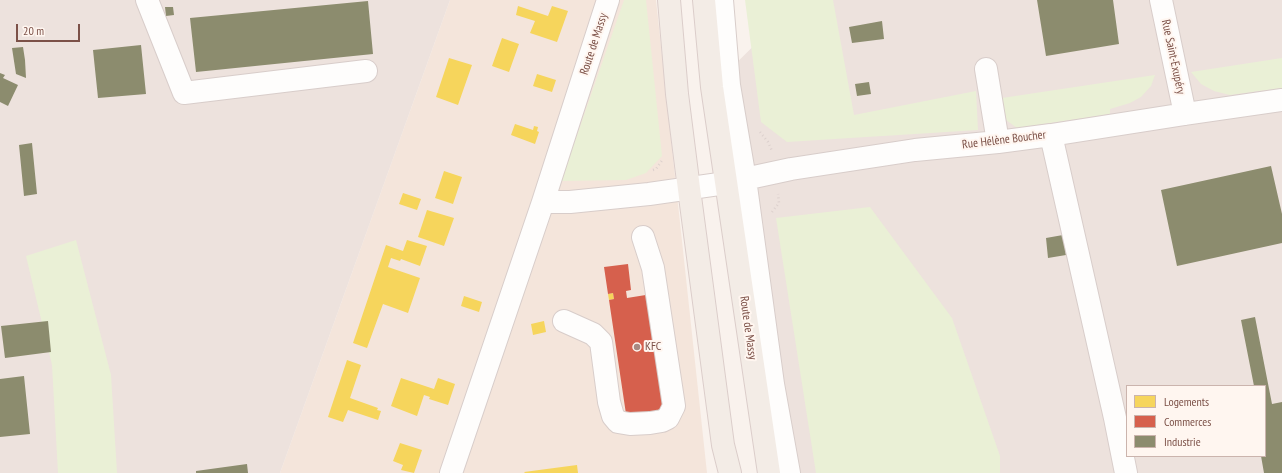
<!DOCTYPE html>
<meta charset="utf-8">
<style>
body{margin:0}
#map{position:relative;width:1282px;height:473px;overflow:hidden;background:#f9f2ed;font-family:"PT Sans Narrow",sans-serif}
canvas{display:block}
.legend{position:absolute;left:1126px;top:385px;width:140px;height:72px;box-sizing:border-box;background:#fff6f0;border:1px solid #cbb4ad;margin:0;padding:5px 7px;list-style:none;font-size:12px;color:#7c5148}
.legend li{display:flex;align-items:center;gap:8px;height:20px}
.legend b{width:20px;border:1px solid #cbb4ad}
.scale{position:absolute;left:16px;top:24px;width:64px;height:18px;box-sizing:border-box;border:2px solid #7c5148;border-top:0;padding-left:5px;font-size:12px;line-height:14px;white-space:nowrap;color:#7c5148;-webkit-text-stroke:3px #fff6f0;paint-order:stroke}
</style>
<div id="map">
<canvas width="1282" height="473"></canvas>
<ul class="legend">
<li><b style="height:11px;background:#f6d55c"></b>Logements</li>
<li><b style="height:11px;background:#d6604d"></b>Commerces</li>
<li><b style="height:11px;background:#8c8c6e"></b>Industrie</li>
</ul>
<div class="scale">20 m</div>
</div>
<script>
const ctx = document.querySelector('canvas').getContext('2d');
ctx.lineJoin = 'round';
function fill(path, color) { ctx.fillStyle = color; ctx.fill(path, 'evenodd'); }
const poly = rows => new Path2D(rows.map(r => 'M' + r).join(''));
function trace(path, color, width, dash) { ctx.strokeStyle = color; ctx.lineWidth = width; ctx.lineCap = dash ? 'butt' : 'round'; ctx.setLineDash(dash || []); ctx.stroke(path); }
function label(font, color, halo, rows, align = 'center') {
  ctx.font = font + ' "PT Sans Narrow",sans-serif'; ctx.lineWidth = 4; ctx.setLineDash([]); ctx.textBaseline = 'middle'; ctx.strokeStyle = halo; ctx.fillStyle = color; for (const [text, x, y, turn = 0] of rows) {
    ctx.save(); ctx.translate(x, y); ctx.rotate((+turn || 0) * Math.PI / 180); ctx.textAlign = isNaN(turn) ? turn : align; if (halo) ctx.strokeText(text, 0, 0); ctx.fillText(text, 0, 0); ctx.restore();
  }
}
fill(poly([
 [450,0,656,0,707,473,280,473]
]), '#f4e5db');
fill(poly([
 [0,0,450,0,280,473,0,473],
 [797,0,1282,0,1282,473,769,473,712,87,797,3],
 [1127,386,1265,386,1265,456,1127,456]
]), '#ede2dd');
fill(poly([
 [624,0,646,0,662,156,646,173,626,180,561,181],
 [745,0,833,0,854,115,976,91,978,130,787,142,761,122],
 [1282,58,1282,88,1230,95,1214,91,1201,84,1191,72],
 [1155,75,1151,86,1141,97,1130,103,1110,109,1110,114,1017,128,1006,120,1002,98],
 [870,207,952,318,1000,456,1000,473,816,473,776,218],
 [76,240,111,375,117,473,58,473,52,365,26,256]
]), '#eaf0d6');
fill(poly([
 [518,6,548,16,552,6,568,11,557,42,530,33,535,21,516,15],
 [502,38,519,44,509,72,492,66],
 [449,58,472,65,458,105,436,97],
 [537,74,556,80,552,92,533,86],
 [515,124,533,130,534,126,538,127,537,131,539,132,535,144,511,135],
 [444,171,462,177,453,204,435,198],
 [403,193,421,199,417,210,399,204],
 [427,210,454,218,444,246,418,237],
 [407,240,427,246,420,266,401,259,400,261,391,258,388,267,420,278,408,313,383,304,367,348,353,343,386,245,403,251],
 [613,293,614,299,609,300,608,294],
 [464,296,482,302,479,312,461,306],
 [544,321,546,332,533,335,531,324],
 [347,360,361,365,350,398,378,408,377,410,381,411,378,420,348,410,343,422,328,417],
 [401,378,434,389,438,378,455,384,448,405,429,399,430,397,424,395,417,416,391,406],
 [400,443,422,450,414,473,401,470,403,465,393,461],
 [577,465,578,473,525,473,524,472]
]), '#f6d55c');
fill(poly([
 [628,264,631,290,626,291,627,298,652,294,666,411,626,414,609,300,614,299,613,293,608,294,604,267]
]), '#d6604d');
fill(poly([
 [1037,0,1113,0,1119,44,1046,56],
 [368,1,373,54,196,72,190,18],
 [165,7,173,7,174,15,166,16],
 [882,21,884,39,852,43,849,27],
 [141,45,146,94,98,98,93,50],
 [23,47,25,60,26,78,16,74,12,48],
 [0,73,5,75,3,78,18,85,8,106,0,102],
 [869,82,871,94,857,96,855,84],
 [32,143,37,194,24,196,19,145],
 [1271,166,1282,214,1282,243,1177,266,1161,190],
 [1063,235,1066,255,1048,258,1046,238],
 [1255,317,1272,404,1282,402,1282,473,1264,473,1261,456,1265,456,1265,386,1254,386,1241,320],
 [48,321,51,352,5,358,1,326],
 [24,376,30,434,0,437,0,379],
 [247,464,248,473,196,473,196,471]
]), '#8c8c6e');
const minor = poly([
 [147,0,184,93,366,71],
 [722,0,729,85,745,179,773,384,789,473],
 [1161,0,1185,114],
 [986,69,998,142],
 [1051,135,1115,418,1126,473],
 [543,202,570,202,649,194,726,183,791,169,915,150,998,142,1051,135,1185,114,1282,100],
 [564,321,593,334,601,342,609,402,613,416,618,422,630,424,650,423,662,421,668,418,674,406,653,268,643,237],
 [451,473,543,202,608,0]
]);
const major = poly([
 [669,0,677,94,689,189,723,445,730,473],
 [704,0,712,87,769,473]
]);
trace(minor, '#d8cdca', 24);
trace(major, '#dbcdca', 24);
trace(poly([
 [760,132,768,142,772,151],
 [653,170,656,169,663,159],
 [772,212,779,203,778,194]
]), '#dcd0cd', 2.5, [1, 3]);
trace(minor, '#fefdfc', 22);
trace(major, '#f3ece6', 22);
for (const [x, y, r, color] of [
 [637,347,4,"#a88982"]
]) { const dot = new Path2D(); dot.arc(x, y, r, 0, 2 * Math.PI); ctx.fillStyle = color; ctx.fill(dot); trace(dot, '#fff6f0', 1.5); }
label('12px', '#7c5148', '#fff6f0', [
 ["Route de Massy",594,44,-72],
 ["Rue Saint-Exupéry",1173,57,78],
 ["Rue Hélène Boucher",1004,140,-7],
 ["Route de Massy",748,328,82]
]);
label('12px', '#7c5148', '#fff6f0', [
 ["KFC",645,347]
], 'left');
</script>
